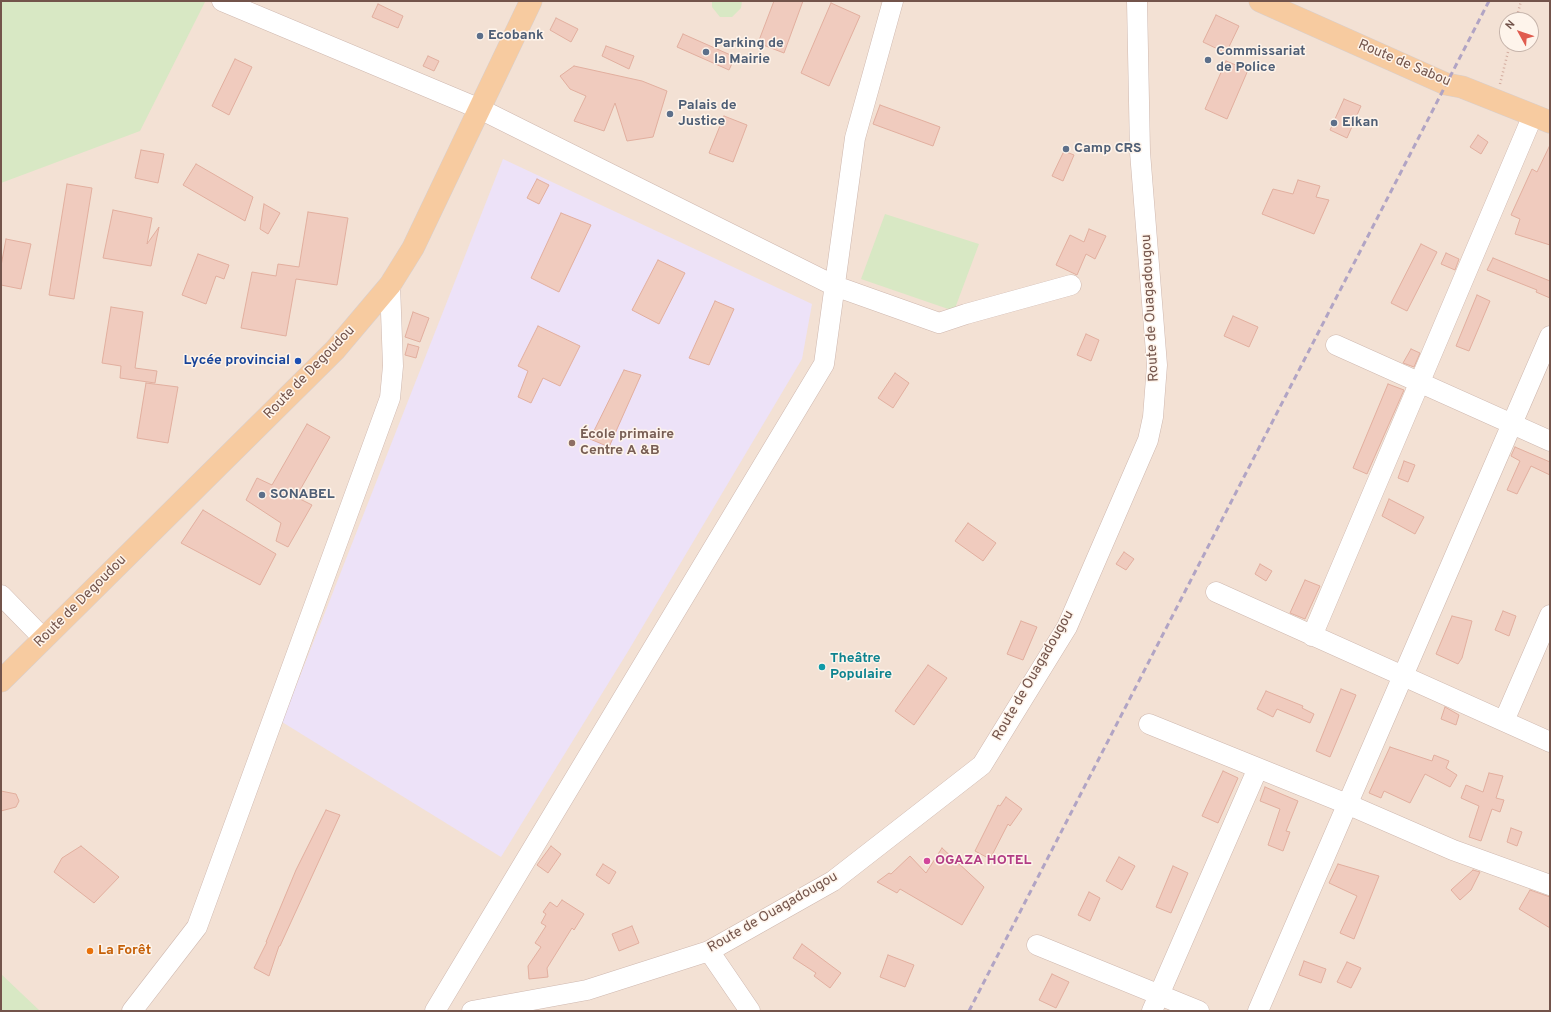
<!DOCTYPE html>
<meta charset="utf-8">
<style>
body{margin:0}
#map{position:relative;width:1551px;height:1012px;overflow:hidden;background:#fbf0e5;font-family:Overpass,sans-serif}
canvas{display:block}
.frame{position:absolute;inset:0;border:2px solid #73544b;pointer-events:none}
.north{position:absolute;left:1499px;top:12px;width:40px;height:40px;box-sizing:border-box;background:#fef4eb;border:1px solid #c6b4ab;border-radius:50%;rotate:310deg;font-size:11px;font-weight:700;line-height:16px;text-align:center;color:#73544b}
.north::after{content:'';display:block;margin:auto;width:14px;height:18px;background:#e05c4f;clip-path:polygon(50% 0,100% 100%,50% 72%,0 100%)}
</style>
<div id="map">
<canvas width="1551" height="1012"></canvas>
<div class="frame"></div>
<div class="north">N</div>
</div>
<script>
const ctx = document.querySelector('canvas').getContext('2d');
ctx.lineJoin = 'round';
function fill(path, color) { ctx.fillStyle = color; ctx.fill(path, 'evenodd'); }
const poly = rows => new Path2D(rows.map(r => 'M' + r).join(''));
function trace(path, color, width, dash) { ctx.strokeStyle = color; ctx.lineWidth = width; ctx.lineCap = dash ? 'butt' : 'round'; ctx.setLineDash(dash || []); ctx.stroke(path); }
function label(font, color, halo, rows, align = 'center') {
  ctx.font = font + ' Overpass,sans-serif'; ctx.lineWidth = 3; ctx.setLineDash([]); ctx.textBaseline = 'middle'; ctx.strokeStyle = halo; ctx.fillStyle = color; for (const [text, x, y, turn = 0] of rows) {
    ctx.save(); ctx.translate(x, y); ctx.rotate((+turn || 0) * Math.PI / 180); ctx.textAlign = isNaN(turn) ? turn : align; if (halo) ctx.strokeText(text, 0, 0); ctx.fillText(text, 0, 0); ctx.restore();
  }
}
fill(poly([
 [1,1,1550,1,1550,1011,1,1011],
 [1507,20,1531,20,1531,44,1507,44]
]), '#f3e1d4');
fill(poly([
 [503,159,812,304,802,359,627,653,501,857,282,722]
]), '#ede2f8');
fill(poly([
 [1,1,203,1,205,2,140,131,1,183],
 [712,1,742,1,741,8,732,17,720,17,712,7],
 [885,214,979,244,954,311,861,279],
 [1,974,40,1011,1,1011]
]), '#d8e8c4');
const building = poly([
 [774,1,803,1,784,53,758,43,774,1],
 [831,3,860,16,829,86,801,73,831,3],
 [378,4,403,16,398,28,372,17,378,4],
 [1216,15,1239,26,1226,53,1203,42,1216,15],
 [556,18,578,29,571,42,550,30,556,18],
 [683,34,735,57,729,70,677,47,683,34],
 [606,46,634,56,629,69,602,56,606,46],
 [428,56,439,61,434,71,423,66,428,56],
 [235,59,252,67,229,115,212,106,235,59],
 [1226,61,1248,70,1227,119,1205,109,1226,61],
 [574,66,642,81,667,91,653,137,627,141,615,103,604,131,574,121,586,96,570,89,560,76,574,66],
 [1344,99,1361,106,1347,138,1330,130,1344,99],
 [880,105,940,127,933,146,873,124,880,105],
 [724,116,747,125,733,162,709,153,724,116],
 [1478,135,1488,142,1481,154,1470,147,1478,135],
 [1550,145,1550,245,1515,234,1520,219,1511,215,1532,169,1537,172,1550,145],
 [141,150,164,154,158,183,135,178,141,150],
 [1064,151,1074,155,1063,181,1052,176,1064,151],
 [196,164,253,197,245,221,183,185,196,164],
 [537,179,549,185,539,204,527,198,537,179],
 [1298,180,1320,186,1316,197,1329,200,1314,234,1262,214,1273,189,1293,194,1298,180],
 [67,184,92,188,74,299,49,295,67,184],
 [264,204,280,213,268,234,260,229,264,204],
 [113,210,152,218,147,244,159,227,151,266,103,258,113,210],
 [308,212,348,218,337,285,296,279,286,336,241,328,252,272,276,276,278,264,299,267,308,212],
 [561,213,591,225,559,292,531,278,561,213],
 [1089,229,1106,236,1095,259,1086,254,1077,275,1056,265,1070,235,1084,242,1089,229],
 [6,239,31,244,21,289,1,285,1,266,6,239],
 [1421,244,1437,252,1407,311,1391,303,1421,244],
 [1446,253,1459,259,1455,270,1441,264,1446,253],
 [198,254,229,265,224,279,216,276,206,304,182,295,198,254],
 [1493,258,1550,281,1550,298,1536,292,1537,290,1487,270,1493,258],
 [658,260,685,273,659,324,632,310,658,260],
 [1477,295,1490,301,1469,351,1456,346,1477,295],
 [715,301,734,309,709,365,689,358,715,301],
 [111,307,143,312,135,368,157,371,155,383,120,378,121,366,102,363,111,307],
 [413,312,429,318,420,342,405,337,413,312],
 [1233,316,1258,327,1249,347,1224,336,1233,316],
 [538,326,580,346,560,386,543,378,531,403,518,397,528,371,518,366,538,326],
 [1086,334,1099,340,1091,361,1077,355,1086,334],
 [408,344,419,347,416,358,405,355,408,344],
 [1411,349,1420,353,1414,367,1403,363,1411,349],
 [624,370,641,375,609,447,590,439,624,370],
 [895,373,909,383,893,408,878,398,895,373],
 [146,383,178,387,168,443,137,438,146,383],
 [1388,384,1404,390,1367,474,1353,468,1388,384],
 [307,424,330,437,296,497,312,505,288,547,276,541,281,523,246,500,257,478,272,485,307,424],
 [1515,447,1550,462,1550,475,1531,466,1517,494,1507,490,1520,461,1511,456,1515,447],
 [1404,461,1415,465,1408,482,1398,478,1404,461],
 [1389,499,1424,517,1415,534,1382,516,1389,499],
 [203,510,276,554,260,585,181,543,203,510],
 [968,523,996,543,983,561,955,541,968,523],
 [1124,552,1134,559,1126,570,1116,564,1124,552],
 [1260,564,1272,571,1266,581,1255,574,1260,564],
 [1305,580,1320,586,1305,619,1290,613,1305,580],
 [1503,611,1516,616,1509,636,1495,630,1503,611],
 [1452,616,1472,621,1462,658,1458,664,1436,654,1452,616],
 [1021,621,1037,627,1023,660,1007,654,1021,621],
 [928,665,947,678,914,725,895,711,928,665],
 [1341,689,1356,695,1330,757,1316,751,1341,689],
 [1266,691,1303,706,1302,708,1314,714,1310,723,1277,709,1273,717,1257,709,1266,691],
 [1445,707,1459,715,1456,725,1441,719,1445,707],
 [1390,747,1432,761,1434,755,1449,761,1446,768,1457,775,1450,787,1425,774,1410,803,1384,791,1381,798,1369,793,1390,747],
 [1223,771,1238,778,1218,823,1202,816,1223,771],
 [1489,773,1503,776,1496,798,1504,800,1500,812,1492,809,1481,841,1469,837,1479,806,1461,798,1466,785,1483,792,1489,773],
 [1265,787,1298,801,1286,831,1290,832,1283,851,1268,845,1280,809,1260,801,1265,787],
 [1,791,16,794,19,801,16,807,1,811,1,791],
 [1006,797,1022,809,1010,826,1008,824,990,859,975,851,998,805,1000,806,1006,797],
 [326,810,340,815,280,946,279,946,269,976,254,968,267,942,266,942,296,870,326,810],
 [1511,828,1522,832,1517,846,1507,842,1511,828],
 [81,846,119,877,94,903,54,872,62,858,81,846],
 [551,846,561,854,548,873,537,865,551,846],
 [942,848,984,887,962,925,900,889,897,893,877,882,889,873,891,874,910,856,926,873,942,848],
 [1119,857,1135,866,1122,890,1106,881,1119,857],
 [603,864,616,872,609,884,596,875,603,864],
 [1338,864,1379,876,1354,939,1340,933,1357,896,1329,883,1338,864],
 [1173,866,1188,873,1171,913,1156,907,1173,866],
 [1473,870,1480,872,1471,890,1460,900,1451,890,1473,870],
 [1530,890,1550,897,1550,928,1519,909,1530,890],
 [1089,892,1100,898,1090,921,1078,915,1089,892],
 [562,900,584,914,574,930,572,928,547,968,548,977,529,979,528,966,541,947,535,943,546,926,541,923,546,914,543,912,550,902,557,907,562,900],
 [632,926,639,943,619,951,612,934,632,926],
 [802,944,841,973,830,988,814,976,816,973,793,958,802,944],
 [888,955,914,965,905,987,880,977,888,955],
 [1304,961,1326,969,1321,983,1299,975,1304,961],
 [1347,962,1361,968,1351,988,1337,982,1347,962],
 [1052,974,1069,982,1056,1008,1039,1000,1052,974]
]);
fill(building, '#f0cbbe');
trace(building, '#e2af9f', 1);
const minor = poly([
 [222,1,480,109,835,286,939,323,966,314,1071,285],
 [1336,345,1550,441],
 [1216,592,1550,742],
 [1,595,44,639],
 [1312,636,1533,115],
 [1504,721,1550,615],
 [1149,724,1347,804,1453,850,1550,885],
 [1037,945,1199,1011],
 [709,951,750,1011],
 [132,1011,197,927,390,398,393,366,390,285],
 [435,1011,824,364,855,138,893,1],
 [472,1011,587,990,709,951,833,881,982,765,1067,627,1148,440,1153,417,1157,365,1140,152,1137,1],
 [1152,1011,1258,768],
 [1258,1011,1550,336]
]);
const major = poly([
 [1260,1,1446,84,1462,87,1550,122],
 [1,681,335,350,390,285,413,248,531,1]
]);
trace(minor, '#cfb8af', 21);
trace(major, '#d8cfcd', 23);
trace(poly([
 [1516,20,1521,1],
 [1500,84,1510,44]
]), '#d4aea1', 2.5, [1, 3]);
trace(minor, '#fff', 20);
trace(major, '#f7cba0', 22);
trace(poly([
 [969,1011,1489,1]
]), '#b1a4c4', 3, [6, 4]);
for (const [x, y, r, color] of [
 [480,36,4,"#5c6f8a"],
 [706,52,4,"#5c6f8a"],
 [1208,60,4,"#5c6f8a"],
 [670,114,4,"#5c6f8a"],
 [1334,123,4,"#5c6f8a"],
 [1066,149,4,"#5c6f8a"],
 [298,361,4,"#1a4fb4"],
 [572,443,4,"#8d6e63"],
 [262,495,4,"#5c6f8a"],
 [822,667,4,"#0f9aa8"],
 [927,861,4,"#d1479c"],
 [90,951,4,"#e8710a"]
]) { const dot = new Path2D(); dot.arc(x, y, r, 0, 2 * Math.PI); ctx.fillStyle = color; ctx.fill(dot); trace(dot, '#fef4eb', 1.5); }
label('bold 14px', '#4e5e75', '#fef4eb', [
 ["Ecobank",488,36],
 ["Parking de",714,44],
 ["la Mairie",714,60],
 ["Commissariat",1216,52],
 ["de Police",1216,68],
 ["Palais de",678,106],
 ["Justice",678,122],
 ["Elkan",1342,123],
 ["Camp CRS",1074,149],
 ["SONABEL",270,495]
], 'left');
label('14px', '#73544b', '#fef4eb', [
 ["Route de Sabou",1404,64,23],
 ["Route de Ouagadougou",1151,308,-93],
 ["Route de Degoudou",310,373,-46],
 ["Route de Degoudou",81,602,-45],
 ["Route de Ouagadougou",1034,676,-60],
 ["Route de Ouagadougou",773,913,-30]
]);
label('bold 14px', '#164399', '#fef4eb', [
 ["Lycée provincial",290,361]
], 'right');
label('bold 14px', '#785e54', '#fef4eb', [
 ["École primaire",580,435],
 ["Centre A &B",580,451]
], 'left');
label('bold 14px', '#0d838f', '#fef4eb', [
 ["Theâtre",830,659],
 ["Populaire",830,675]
], 'left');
label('bold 14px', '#b23c85', '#fef4eb', [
 ["OGAZA HOTEL",935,861]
], 'left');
label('bold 14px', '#c56008', '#fef4eb', [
 ["La Forêt",98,951]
], 'left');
</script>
